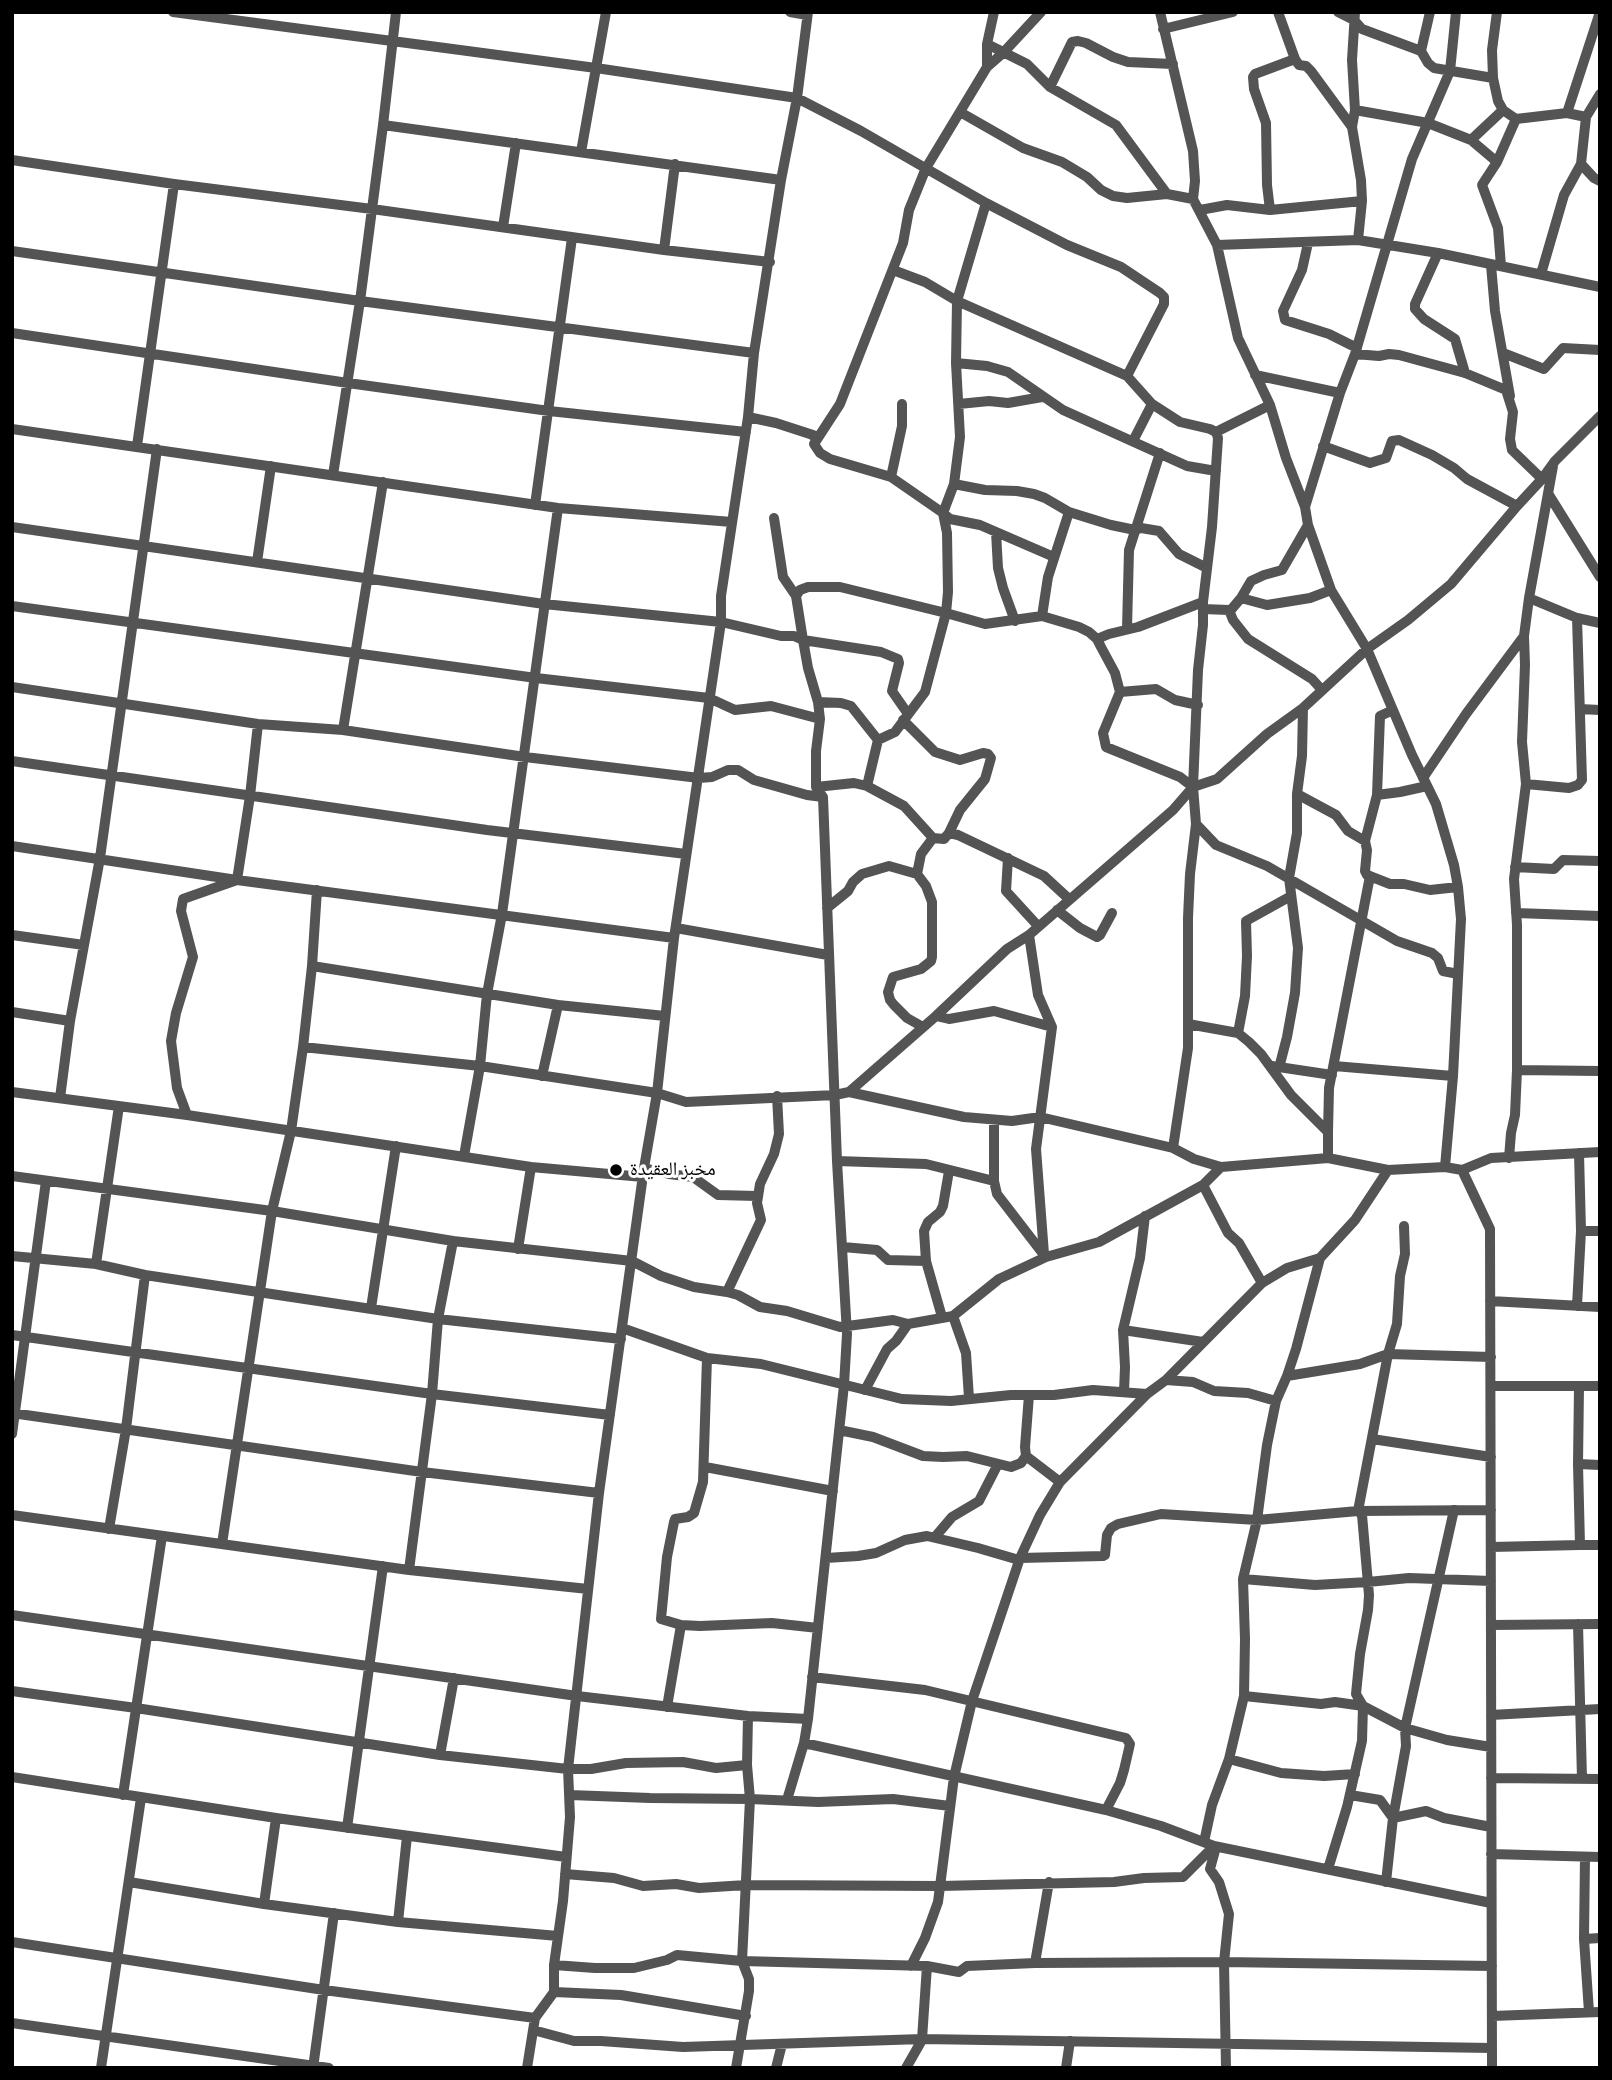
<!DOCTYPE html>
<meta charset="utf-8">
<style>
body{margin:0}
#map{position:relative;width:1612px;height:2080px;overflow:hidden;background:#fff;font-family:Manrope,sans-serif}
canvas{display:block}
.frame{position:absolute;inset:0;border:14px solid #000;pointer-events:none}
</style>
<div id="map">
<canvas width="1612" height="2080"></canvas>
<div class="frame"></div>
</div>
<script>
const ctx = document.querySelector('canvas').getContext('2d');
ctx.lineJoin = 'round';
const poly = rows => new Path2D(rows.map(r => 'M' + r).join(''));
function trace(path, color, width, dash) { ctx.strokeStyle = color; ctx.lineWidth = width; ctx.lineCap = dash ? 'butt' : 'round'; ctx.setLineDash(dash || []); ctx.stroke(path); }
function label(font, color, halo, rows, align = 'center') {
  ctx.font = font + ' Manrope,"Noto Naskh Arabic",sans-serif'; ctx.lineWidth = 6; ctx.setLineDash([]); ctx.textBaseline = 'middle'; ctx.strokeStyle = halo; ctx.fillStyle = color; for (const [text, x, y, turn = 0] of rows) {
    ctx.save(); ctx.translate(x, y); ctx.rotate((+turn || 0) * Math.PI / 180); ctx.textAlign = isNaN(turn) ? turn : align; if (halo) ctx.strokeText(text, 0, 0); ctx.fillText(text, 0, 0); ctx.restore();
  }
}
trace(poly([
 [173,12,596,68,797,98,861,131,986,203,1067,245,1121,267,1160,293,1164,297,1164,304,1127,376],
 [790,12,807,15],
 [1160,12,1193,151,1195,181,1193,199,1217,245,1238,338,1270,405,1286,458,1305,507,1308,525,1331,590,1367,649,1412,755,1436,804,1454,865,1458,887,1461,919,1453,1076,1445,1167],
 [1278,12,1295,59,1299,65,1306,66,1311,71,1352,127],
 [1338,12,1354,20,1362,29,1421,51,1428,63,1434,68,1493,78],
 [1355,12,1352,60,1355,110,1352,127,1361,180,1362,201,1358,240],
 [1497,12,1492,50,1493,78,1498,101,1503,110,1516,119,1567,113,1586,117,1600,94],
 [1163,29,1233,12],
 [987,44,1027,64,1050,87,1116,125,1167,194],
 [1421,51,1430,12],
 [987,67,987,44,994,12],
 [1050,87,1072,42,1078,41,1086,43,1113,57,1128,62,1173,64],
 [1355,110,1428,123,1471,140,1497,162],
 [960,112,1023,148,1062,162,1087,177,1101,190,1113,196,1127,198,1167,194,1193,199],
 [1567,113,1600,12],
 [383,125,781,180],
 [1471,140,1503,110],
 [581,152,606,12],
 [12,160,174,184,372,209,664,250,770,262],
 [1581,164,1594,178,1600,181],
 [986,203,957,301,1127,376,1152,404,1180,422,1210,429,1216,432,1218,438,1212,527,1203,602,1203,625,1198,670,1193,787,1196,824,1190,874,1188,918,1188,1024,1238,1033,1249,1042,1261,1054,1291,1095,1328,1132,1328,1158],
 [1200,210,1227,205,1270,210,1362,201],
 [1270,210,1267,185,1266,123,1254,89,1253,77,1255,74,1295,59],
 [503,227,516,143],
 [1308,243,1302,270,1283,311,1285,320,1329,334,1357,348],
 [1217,245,1358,240,1438,253,1600,287],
 [664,250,675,164],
 [12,251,360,301,754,353],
 [1438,253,1415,304,1415,309,1424,319,1455,339,1465,373],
 [1491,265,1495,311,1510,396],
 [1501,266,1498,228,1482,185,1497,162,1516,119],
 [893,270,925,282,957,301,956,363,960,437,954,484,943,513,950,519,980,525,1054,557],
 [1541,274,1564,195,1581,164,1586,117],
 [12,333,348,383,549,411,746,432],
 [1503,353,1544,369,1563,348,1600,350],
 [1355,354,1379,356,1389,354,1399,355,1465,373,1506,390,1513,412,1510,439,1512,450,1542,479],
 [956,363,987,366,1008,372,1063,410,1187,466,1216,471],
 [1255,375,1340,393],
 [959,404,989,401,1008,403,1042,397],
 [748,417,776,423,813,435,816,440,814,444,820,453,830,459,891,477,943,513,947,533,948,592,946,613,985,624,1042,616,1079,627,1089,632,1097,639,1101,647,1115,673,1120,692,1103,733,1106,747,1180,777,1193,787],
 [12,429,558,508,732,522],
 [1216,432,1270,405],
 [1133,441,1152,404],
 [814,444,840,404,903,243,909,210,926,168,987,67,1003,53,1041,12],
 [137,446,174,184],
 [1323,446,1370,463,1386,458,1392,441,1399,440,1432,455,1454,468,1467,479,1517,506],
 [333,475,360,301,383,125,396,12],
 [891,477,902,426,902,404],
 [954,484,985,490,1017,491,1034,494,1045,498,1069,512,1111,525,1135,530,1141,528,1159,531,1179,554,1207,568],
 [1549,495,1600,577],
 [535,505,572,238],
 [1305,507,1340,393,1355,354,1412,159,1450,71,1456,12],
 [774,518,783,577,796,596],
 [12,527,544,604,721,622,781,636,794,636,803,640,808,668,818,702,820,719,816,751,816,787,823,797,837,1161,847,1334,844,1385,808,1719,804,1743,787,1800],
 [996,532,998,568,1003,588,1015,621],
 [257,562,271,466],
 [1241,598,1251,581,1264,575,1282,570,1308,525],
 [1529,598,1577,618,1600,623],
 [12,606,536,678,709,698,735,710,771,706,820,719],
 [1203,609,1229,610,1233,620,1248,639,1312,679,1322,690],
 [1230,611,1241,598,1267,605,1310,598,1331,590],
 [1042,616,1048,577,1069,512],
 [1127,629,1129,550,1160,453],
 [1097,639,1109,634,1138,627,1203,602],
 [12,687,258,724,343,730,525,757,699,778,712,777,728,770,738,770,754,780,807,795,823,797],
 [1120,692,1156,689,1175,700,1198,705],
 [818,702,841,703,851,706,878,740],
 [1580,709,1600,710],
 [903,720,935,752,960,760,983,753,988,754,991,758,985,779,960,810,949,833],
 [343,730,383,482],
 [12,761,487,830,686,854],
 [1423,778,1466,714,1524,636],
 [1526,784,1569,788,1578,785,1582,780,1577,618],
 [867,786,878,740,895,732,925,692,946,613,840,587,808,587,800,590,796,596,803,640,881,652,898,659,899,663,892,691,908,714],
 [816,787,854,783,867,786,904,806,933,838,944,839,949,833,958,835,1044,876,1069,899],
 [1297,794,1336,815,1348,831,1365,841,1367,850,1365,871,1367,875,1390,884,1404,884,1430,890,1458,887],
 [1377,795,1400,792,1427,786],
 [1196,824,1216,845,1267,866,1397,941,1432,953,1438,958,1443,971,1458,974],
 [1365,841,1377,795,1380,716,1393,710],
 [12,846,237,880,674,938],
 [1008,858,1006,891,1038,926],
 [1515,867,1554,869,1563,860,1600,861],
 [827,908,848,891,853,882,862,874,889,866,917,874],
 [1057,910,1080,928,1097,937,1100,935,1112,913],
 [1516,913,1600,916],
 [676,928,828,955],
 [12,935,84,945],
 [1029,935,1038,995,1052,1027,1036,1149,1044,1254],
 [312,966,558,1005,665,1016],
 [12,1012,70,1021],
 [936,1016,949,1019,994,1011,1052,1027],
 [923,1027,907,1018,894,1005,890,1000,888,992,893,977,921,969,931,961,932,957,932,902,926,886,917,874,921,854,933,838],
 [1238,1033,1245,996,1247,956,1246,921,1291,896],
 [303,1047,480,1066,657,1093,686,1102,835,1095,849,1092,964,1117,1012,1121,1040,1117,1173,1148,1194,1159,1221,1167,1328,1158,1388,1170],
 [1272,1066,1332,1075],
 [1334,1066,1453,1076],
 [1279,1068,1287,1037,1295,993,1298,948,1289,878,1297,833,1297,794,1302,756,1303,708],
 [1517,1070,1600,1071],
 [542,1076,558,1005],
 [12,1092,187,1115,531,1167,643,1177],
 [849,1092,936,1016,1007,949,1029,935,1173,810,1193,787,1217,779,1267,734,1303,708,1367,649,1408,620,1451,584,1517,506,1542,479,1555,461,1600,416],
 [60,1098,70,1021,100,858,157,449],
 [187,1115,177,1088,171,1041,176,1013,193,957,181,911,183,899,237,880,250,796,258,724],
 [994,1120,994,1181],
 [1328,1132,1329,1088,1370,876],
 [1173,1148,1188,1048,1188,1024],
 [464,1156,480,1066,487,994,502,914,558,508],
 [1509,1158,1511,1133,1515,1115,1517,1070,1517,925,1514,879,1526,784,1522,742,1525,665,1524,636,1529,598,1553,466],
 [837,1161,926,1164,994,1181,997,1194,1044,1255],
 [644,1168,669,1174,693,1177,718,1195,757,1196],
 [1462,1170,1490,1229,1492,2068],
 [12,1176,272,1211,453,1241,632,1261,661,1276,694,1287,727,1292,738,1295,760,1307,787,1311,840,1327,893,1320,908,1324,953,1316,999,1279,1046,1257,1099,1242,1203,1185,1221,1167],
 [1203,1185,1228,1233,1239,1243,1262,1283],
 [1581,1231,1600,1231],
 [843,1247,877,1250,888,1260,926,1261],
 [518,1249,531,1167],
 [12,1256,96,1264,145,1275,438,1319,621,1339],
 [96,1264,119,1106],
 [727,1292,761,1220,757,1203,760,1184,774,1154,779,1134,777,1096],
 [1490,1301,1600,1307],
 [1577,1306,1581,1231,1579,1153],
 [371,1308,396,1146],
 [953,1316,966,1353,969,1398],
 [942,1317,926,1261,924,1231,928,1222,940,1212,943,1206,949,1171],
 [622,1328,707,1358,761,1364,902,1399,951,1401,1011,1395,1054,1395,1093,1390,1147,1394],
 [1123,1330,1203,1342],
 [12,1335,432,1394,610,1415],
 [707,1358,703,1482,694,1513,688,1517,675,1519,674,1522,667,1557,661,1619,681,1625,700,1626,772,1623,818,1628],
 [1287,1376,1360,1364,1388,1354,1491,1357],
 [1166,1380,1193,1382,1214,1391,1248,1393,1276,1401],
 [1491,1386,1600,1386],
 [1579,1387,1578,1464,1580,1545,1600,1545],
 [865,1390,887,1349,896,1341,908,1324],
 [1124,1392,1125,1367,1123,1330,1140,1258,1145,1216],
 [12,1413,422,1472,599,1493],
 [839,1430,873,1437,923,1456,943,1457,967,1456,1011,1467,1021,1463,1026,1456,1025,1447,1029,1395],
 [12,1434,46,1181],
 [1372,1439,1491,1457],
 [1026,1456,1060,1482],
 [1578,1464,1600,1465],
 [705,1467,833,1491],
 [12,1515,409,1570,588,1589],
 [109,1529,126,1429,145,1275],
 [935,1537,952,1517,979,1501,998,1464],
 [222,1544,272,1211,291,1131,303,1047,312,966,317,890],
 [1491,1547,1580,1545],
 [826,1558,858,1556,876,1553,905,1540,927,1536,978,1548,1019,1560],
 [1020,1558,1103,1556,1105,1555,1107,1535,1111,1528,1118,1524,1161,1514,1257,1520,1358,1511,1491,1510],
 [409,1570,432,1394,438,1319,453,1241],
 [1243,1579,1315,1585,1368,1582,1409,1578,1491,1581],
 [12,1615,577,1696,748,1716,808,1719],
 [1578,1624,1582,1779],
 [1491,1625,1600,1624],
 [812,1677,925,1690,1126,1738,1130,1744,1124,1770,1120,1783,1106,1810],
 [12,1691,136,1708,440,1755,568,1769,591,1769,626,1763,683,1762,716,1768,747,1765],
 [1244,1696,1321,1704,1335,1702,1363,1706,1405,1728,1447,1740,1491,1747],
 [667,1707,681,1625],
 [1491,1715,1600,1709],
 [804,1743,1106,1810,1161,1826,1214,1846,1491,1903],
 [440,1755,454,1678],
 [1229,1759,1281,1773,1324,1776,1355,1774],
 [12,1777,276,1818,566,1857],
 [1491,1778,1600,1779],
 [123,1795,162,1536],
 [570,1795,650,1798,750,1799,818,1802,893,1799,950,1806],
 [1350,1795,1380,1800,1393,1818,1426,1811,1444,1818,1491,1827],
 [347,1828,383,1566],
 [1204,1842,1212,1805,1229,1759,1244,1696,1245,1639,1243,1579,1257,1520,1267,1445,1276,1401,1287,1376,1296,1349,1320,1258],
 [1216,1847,1210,1869,1219,1882,1229,1914,1224,1962,1226,2068],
 [1491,1854,1600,1857],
 [1585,1857,1584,1939,1589,2012],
 [1328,1869,1347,1807,1362,1741,1363,1706,1356,1694,1360,1654,1368,1610,1369,1595,1362,1515,1358,1511,1388,1354,1397,1324,1400,1276,1405,1254,1404,1226],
 [565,1874,614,1878,643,1886,676,1884,699,1888,746,1885,940,1886,1114,1882,1144,1878,1183,1877,1214,1846],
 [129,1882,264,1904,398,1922,558,1936],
 [1386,1882,1393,1818,1406,1746,1405,1728,1454,1510],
 [264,1904,276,1818],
 [398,1922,407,1836],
 [1584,1939,1600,1938],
 [12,1942,324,1990,535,2018],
 [1035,1963,1049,1882],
 [554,1965,595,1968,634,1968,667,1960,677,1955,742,1961,927,1966,959,1972,967,1966,1035,1963,1224,1962,1492,1966],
 [911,1966,925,1938,938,1902,954,1777,972,1701,1020,1558,1040,1515,1060,1482,1147,1394,1166,1380,1262,1283,1287,1268,1320,1258,1355,1220,1388,1170,1445,1167,1462,1170,1491,1158,1600,1152],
 [554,1992,621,1995,746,2016],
 [1492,2016,1600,2012],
 [12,2023,329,2068],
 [533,2030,574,2041,601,2041,683,2047,922,2039,1492,2048],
 [922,2039,927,1966],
 [101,2068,141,1798],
 [313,2068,334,1913],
 [527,2068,535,2018,554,1992,554,1965,563,1901,570,1817,568,1769,599,1493,644,1168,657,1093,674,938,721,622,721,596,748,417,754,353,781,180,797,98,808,12],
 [736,2068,749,1991,749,1979,742,1961,750,1799,747,1765,748,1716],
 [776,2068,782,2044],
 [906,2068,922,2040],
 [1066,2068,1070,2041]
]), '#545454', 10);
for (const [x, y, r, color] of [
 [616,1170,7,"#000"]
]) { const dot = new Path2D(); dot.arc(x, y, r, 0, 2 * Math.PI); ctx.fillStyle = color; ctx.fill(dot); trace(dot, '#fff', 2.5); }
label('19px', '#000', '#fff', [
 ["مخبز العقيدة",630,1170]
], 'left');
</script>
